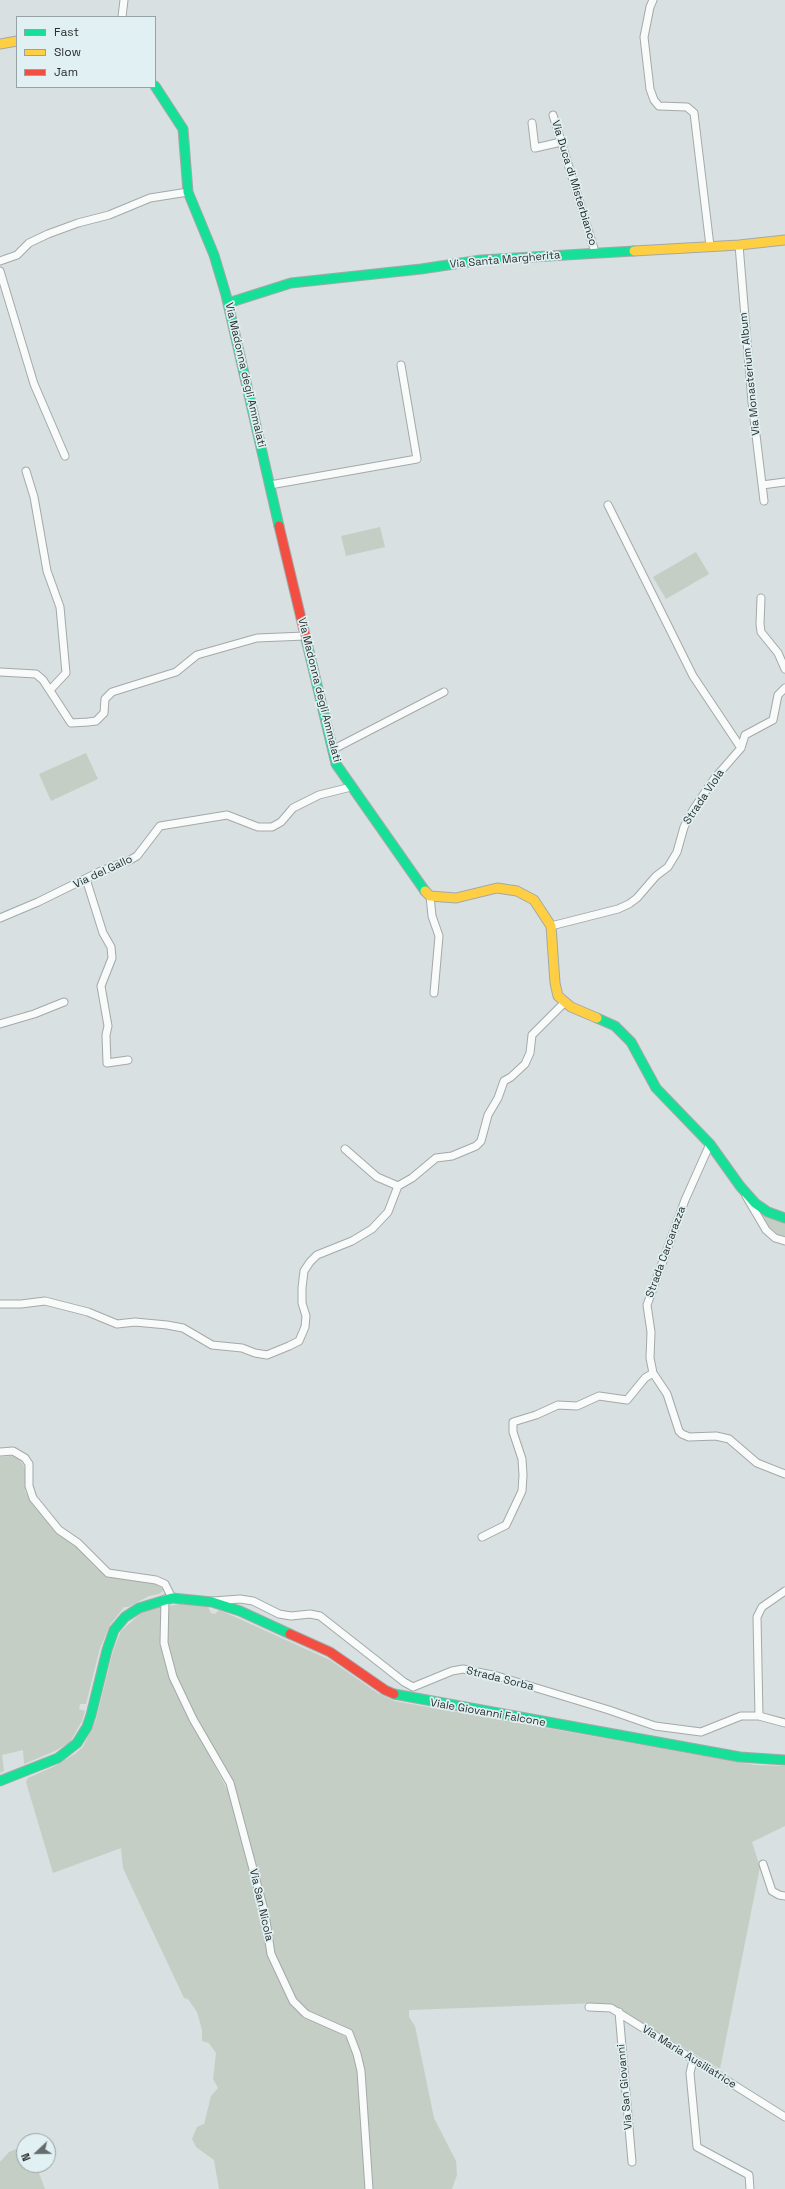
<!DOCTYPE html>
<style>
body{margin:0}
#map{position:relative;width:785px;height:2189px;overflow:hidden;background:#d8e0e1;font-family:"Space Grotesk",sans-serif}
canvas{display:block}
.legend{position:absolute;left:16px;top:16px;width:140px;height:72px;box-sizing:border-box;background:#e1f0f2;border:1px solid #97a2a4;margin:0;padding:5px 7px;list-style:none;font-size:12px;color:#282e2e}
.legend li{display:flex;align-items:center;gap:8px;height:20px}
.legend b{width:20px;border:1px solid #97a2a4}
.north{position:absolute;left:16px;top:2133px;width:40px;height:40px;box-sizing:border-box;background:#e1f0f2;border:1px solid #97a2a4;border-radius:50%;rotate:248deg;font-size:11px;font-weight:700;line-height:16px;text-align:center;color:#282e2e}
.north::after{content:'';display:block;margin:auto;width:14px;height:18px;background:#666c6d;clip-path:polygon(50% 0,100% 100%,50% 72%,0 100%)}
</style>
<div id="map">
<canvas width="785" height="2189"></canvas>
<ul class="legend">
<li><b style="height:5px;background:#16e098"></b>Fast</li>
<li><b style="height:5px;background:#ffcf43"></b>Slow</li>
<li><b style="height:5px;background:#f24e42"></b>Jam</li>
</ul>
<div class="north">N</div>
</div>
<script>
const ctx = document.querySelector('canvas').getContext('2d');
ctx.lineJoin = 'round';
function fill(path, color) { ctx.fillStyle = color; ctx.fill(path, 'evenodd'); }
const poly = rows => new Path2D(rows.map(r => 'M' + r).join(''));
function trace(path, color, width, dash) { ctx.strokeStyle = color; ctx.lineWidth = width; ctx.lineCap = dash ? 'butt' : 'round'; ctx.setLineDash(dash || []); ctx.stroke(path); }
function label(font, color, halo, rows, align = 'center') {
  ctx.font = font + ' "Space Grotesk",sans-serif'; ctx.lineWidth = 3.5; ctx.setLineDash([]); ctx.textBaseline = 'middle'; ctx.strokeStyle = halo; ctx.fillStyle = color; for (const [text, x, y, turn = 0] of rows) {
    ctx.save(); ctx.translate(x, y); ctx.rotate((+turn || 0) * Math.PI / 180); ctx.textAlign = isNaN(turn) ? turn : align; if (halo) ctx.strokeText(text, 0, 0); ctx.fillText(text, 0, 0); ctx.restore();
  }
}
fill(poly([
 [380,527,385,547,346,556,341,536],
 [696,552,709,574,666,599,653,577],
 [86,753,98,779,51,801,39,774],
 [762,1213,785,1222,785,1236,780,1236,769,1227,760,1215],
 [11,1456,17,1457,23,1464,26,1472,25,1491,30,1501,58,1531,74,1543,94,1566,106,1575,156,1583,164,1590,159,1594,149,1596,128,1607,124,1607,110,1625,100,1648,86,1704,80,1704,79,1709,85,1711,82,1721,70,1742,55,1751,24,1764,23,1750,2,1755,4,1771,0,1773,0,1457],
 [180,1604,208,1607,211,1613,215,1614,219,1610,233,1616,330,1660,376,1692,394,1701,755,1765,785,1766,785,1826,752,1842,760,1867,720,2069,612,2005,597,2003,409,2010,409,2017,415,2026,434,2118,456,2161,457,2175,452,2189,373,2189,365,2073,361,2055,353,2035,349,2029,335,2022,308,2012,294,1998,274,1954,232,1782,195,1718,175,1676,167,1644,168,1606],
 [162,1605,162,1644,191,1720,231,1797,260,1907,269,1955,294,2007,349,2039,357,2061,366,2189,219,2189,214,2160,196,2147,192,2139,197,2127,204,2124,211,2096,218,2088,213,2079,216,2053,209,2043,202,2041,202,2030,197,2012,188,1999,184,1998,128,1879,123,1868,121,1848,53,1873,26,1782,28,1778,53,1767,75,1754,83,1747,96,1720,113,1651,121,1631,141,1613],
 [24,2146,24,2165,36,2165,45,2189,0,2189,0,2162,9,2152]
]), '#c4cec4');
const street = poly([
 [653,0,650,7,644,37,650,89,654,100,659,106,687,107,694,113,710,246],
 [122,17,124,0],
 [553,115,595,252],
 [532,123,535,148,561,142],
 [739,245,752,402,764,501],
 [0,261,17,255,29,243,48,234,78,223,109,215,150,198,188,192],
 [0,271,34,384,65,456],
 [26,471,34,497,47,571,60,607,66,673,50,690],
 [270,485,417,459,401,365],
 [762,485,785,482],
 [608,505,693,676,741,748],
 [761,598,760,624,761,632,778,653,785,669],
 [0,672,36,674,43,680,71,723,88,722,96,721,104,713,105,699,112,692,176,672,197,655,257,638,305,636],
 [332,750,444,692],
 [86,879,103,933,111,947,112,958,101,986,108,1026,106,1035,107,1063,128,1060],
 [430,896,432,916,439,936,434,993],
 [0,918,38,902,101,871,130,860,137,856,160,826,227,815,258,827,272,827,281,822,293,808,319,795,351,787],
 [551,926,618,909,629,904,637,898,656,876,668,867,677,852,684,827,693,810,714,779,741,748,745,735,773,720,778,695,785,688],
 [0,1024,34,1014,64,1002],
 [710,1144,685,1200,647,1305,651,1332,650,1358,653,1373,667,1394,679,1431,682,1434,689,1437,716,1436,729,1439,757,1463,785,1474],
 [345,1149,377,1177,398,1186],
 [746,1196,766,1230,775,1238,785,1241],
 [0,1304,21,1304,45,1301,88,1312,117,1324,135,1322,167,1325,183,1328,212,1345,242,1348,255,1353,267,1355,289,1346,299,1341,305,1327,306,1316,302,1303,302,1288,304,1271,310,1262,317,1255,352,1241,372,1229,388,1212,398,1186,412,1178,436,1158,452,1156,476,1146,481,1141,488,1115,498,1098,504,1081,511,1077,525,1064,530,1053,532,1035,564,1003],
 [0,1452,13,1451,25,1458,29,1464,29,1486,33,1498,59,1530,78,1543,108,1573,156,1580,165,1584,172,1598],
 [482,1537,506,1525,522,1491,523,1475,522,1459,513,1432,513,1422,536,1415,558,1405,577,1406,599,1396,627,1400,645,1378,653,1373],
 [165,1599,164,1643,173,1677,193,1719,230,1783,265,1914,271,1954,293,2001,306,2014,349,2033,357,2054,361,2071,369,2189],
 [213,1601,240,1599,253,1601,279,1614,291,1616,310,1614,320,1616,404,1682,413,1687,452,1671,463,1669,497,1676,609,1710,655,1726,701,1732,741,1716,759,1716,785,1723],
 [759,1716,757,1617,762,1607,785,1591],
 [763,1864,772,1891,779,1895,785,1896],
 [589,2007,611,2008,785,2117],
 [619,2012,632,2162],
 [693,2060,690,2073,697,2147,749,2175,750,2189]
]);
const fast = poly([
 [155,86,183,129,188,192,214,255,226,295,279,526],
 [228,303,291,283,421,269,481,260,634,251],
 [306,639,336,764,425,891],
 [597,1018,615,1026,631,1042,656,1088,710,1144,740,1186,755,1203,768,1212,785,1218],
 [394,1694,740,1757,785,1760],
 [0,1781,58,1758,77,1743,87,1727,91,1715,107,1650,114,1630,125,1617,139,1608,172,1598,212,1602,240,1611,290,1634]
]);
const slow = poly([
 [0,44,17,41],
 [634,251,739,245,785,240],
 [425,891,430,896,456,898,497,888,517,891,534,900,551,926,555,983,558,996,571,1007,597,1018]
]);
const jam = poly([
 [279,526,306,639],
 [290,1634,330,1652,385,1690,394,1694]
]);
trace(street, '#a3a9a9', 9);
trace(fast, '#a3a9a9', 11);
trace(slow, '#a3a9a9', 11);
trace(jam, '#a3a9a9', 11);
trace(street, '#f9fafa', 7);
trace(fast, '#16e098', 9);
trace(slow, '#ffcf43', 9);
trace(jam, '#f24e42', 9);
label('11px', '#282e2e', '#e1f0f2', [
 ["Via Duca di Misterbianco",574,183,73],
 ["Via Santa Margherita",505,260,-5],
 ["Via Monasterium Album",750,374,-96],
 ["Via Madonna degli Ammalati",245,375,77],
 ["Via Madonna degli Ammalati",319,690,76],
 ["Strada Viola",704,797,-56],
 ["Via del Gallo",103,872,-25],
 ["Strada Carcarazza",666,1252,-70],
 ["Strada Sorba",500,1679,14],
 ["Viale Giovanni Falcone",488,1713,10],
 ["Via San Nicola",261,1905,77],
 ["Via Maria Ausiliatrice",689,2057,32],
 ["Via San Giovanni",625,2087,-95]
]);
</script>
